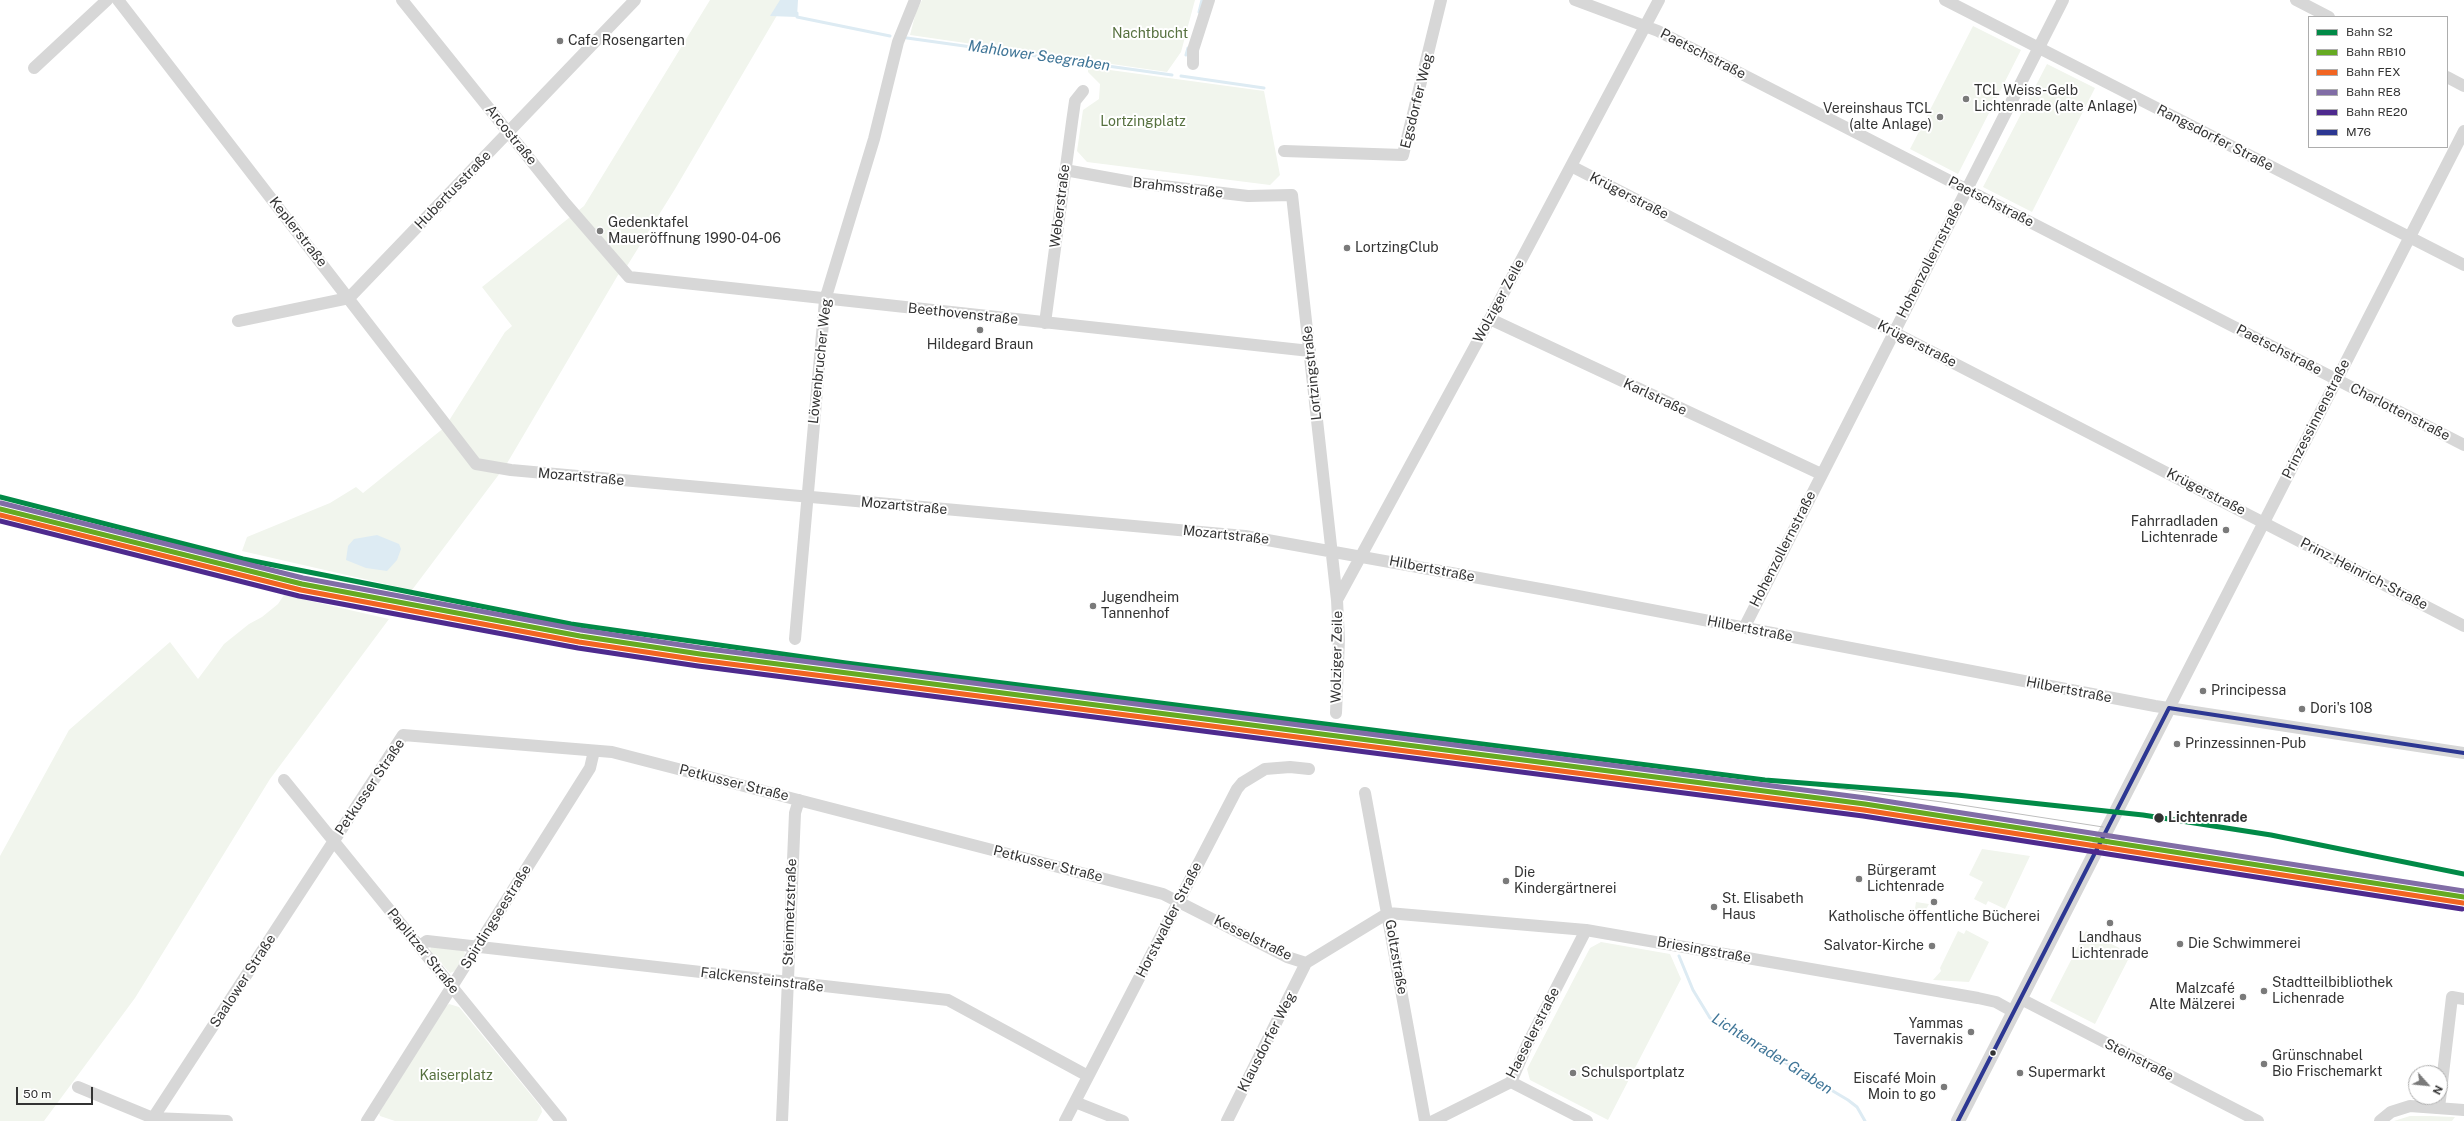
<!DOCTYPE html>
<meta charset="utf-8">
<style>
body{margin:0}
#map{position:relative;width:2464px;height:1121px;overflow:hidden;background:#fff;font-family:"Public Sans",sans-serif}
canvas{display:block}
.legend{position:absolute;left:2308px;top:16px;width:140px;height:132px;box-sizing:border-box;background:#fff;border:1px solid #adadad;margin:0;padding:5px 7px;list-style:none;font-size:12px;color:#333}
.legend li{display:flex;align-items:center;gap:8px;height:20px}
.legend b{width:20px;border:1px solid #adadad}
.north{position:absolute;left:2408px;top:1065px;width:40px;height:40px;box-sizing:border-box;background:#fff;border:1px solid #adadad;border-radius:50%;rotate:117deg;font-size:11px;font-weight:700;line-height:16px;text-align:center;color:#333}
.north::after{content:'';display:block;margin:auto;width:14px;height:18px;background:#7a7a7a;clip-path:polygon(50% 0,100% 100%,50% 72%,0 100%)}
.scale{position:absolute;left:16px;top:1087px;width:77px;height:18px;box-sizing:border-box;border:2px solid #333;border-top:0;padding-left:5px;font-size:12px;line-height:14px;white-space:nowrap;color:#333;-webkit-text-stroke:3px #fff;paint-order:stroke}
</style>
<div id="map">
<canvas width="2464" height="1121"></canvas>
<ul class="legend">
<li><b style="height:5px;background:#018a47"></b>Bahn S2</li>
<li><b style="height:5px;background:#6a2"></b>Bahn RB10</li>
<li><b style="height:5px;background:#f26522"></b>Bahn FEX</li>
<li><b style="height:5px;background:#816da6"></b>Bahn RE8</li>
<li><b style="height:5px;background:#4e2a8e"></b>Bahn RE20</li>
<li><b style="height:5px;background:#2c3792"></b>M76</li>
</ul>
<div class="north">N</div>
<div class="scale">50 m</div>
</div>
<script>
const ctx = document.querySelector('canvas').getContext('2d');
ctx.lineJoin = 'round';
function fill(path, color) { ctx.fillStyle = color; ctx.fill(path, 'evenodd'); }
const poly = rows => new Path2D(rows.map(r => 'M' + r).join(''));
function trace(path, color, width, dash) { ctx.strokeStyle = color; ctx.lineWidth = width; ctx.lineCap = dash ? 'butt' : 'round'; ctx.setLineDash(dash || []); ctx.stroke(path); }
function label(font, color, halo, rows, align = 'center') {
  ctx.font = font + ' "Public Sans",sans-serif'; ctx.lineWidth = 4; ctx.setLineDash([]); ctx.textBaseline = 'middle'; ctx.strokeStyle = halo; ctx.fillStyle = color; for (const [text, x, y, turn = 0] of rows) {
    ctx.save(); ctx.translate(x, y); ctx.rotate((+turn || 0) * Math.PI / 180); ctx.textAlign = isNaN(turn) ? turn : align; if (halo) ctx.strokeText(text, 0, 0); ctx.fillText(text, 0, 0); ctx.restore();
  }
}
fill(poly([
 [710,0,786,0,675,189,627,266,618,275,506,465,412,590,242,551,247,537,330,503,356,487,363,493,445,427,505,332,512,326,482,287,584,206],
 [922,0,1195,0,1181,52,1167,72,910,35,916,12],
 [1973,26,2021,50,1958,174,1910,149],
 [2047,64,2095,88,2032,212,1983,187],
 [1088,67,1264,91,1280,175,1270,185,1087,162,1077,151,1083,110,1099,99,1100,84,1088,72],
 [284,595,389,619,270,779,135,998,44,1121,0,1121,0,856,69,730,170,642,198,679,224,644,249,624,262,617,278,604],
 [1982,849,2030,856,2005,909,1988,901,1986,905,1974,899,1983,882,1969,875],
 [1916,902,1929,904,1921,918,1914,915],
 [1966,930,1989,942,1969,982,1933,980,1941,971,1940,968,1958,931,1964,934],
 [2086,931,2131,954,2095,1024,2050,1001],
 [1601,942,1670,954,1681,979,1608,1120,1530,1080,1527,1069,1590,948],
 [431,946,464,951,465,954,455,971,450,973,430,951],
 [449,1004,459,1007,541,1107,542,1112,537,1121,395,1121,380,1116,379,1113,444,1008],
 [2410,1116,2429,1116,2455,1117,2452,1121,2394,1121]
]), '#f1f5ed');
fill(poly([
 [780,0,798,0,797,17,770,16],
 [377,535,399,544,401,549,397,560,387,571,366,568,346,560,348,546,354,539]
]), '#ddebf3');
trace(poly([
 [1199,12,1202,0],
 [797,13,797,17,890,36],
 [907,38,1172,75],
 [1186,55,1188,48],
 [1181,76,1264,88],
 [1679,956,1693,990,1710,1018,1848,1100,1857,1107,1865,1121]
]), '#ddebf3', 3);
trace(poly([
 [118,0,476,464,511,470,1245,536,1557,592,2155,706,2464,753],
 [402,0,565,203,629,277,1310,351],
 [1575,0,1658,31,2464,445],
 [1945,0,2464,265],
 [2296,0,2329,17],
 [1193,64,1193,50,1209,0],
 [34,68,107,0],
 [2447,77,2464,86],
 [1284,151,1403,155,1441,0],
 [1571,166,2464,626],
 [1065,170,1137,183,1248,196,1292,195,1337,600,1339,639,1336,713],
 [1490,319,1821,474],
 [238,321,349,298,635,0],
 [1045,323,1072,122,1075,101,1083,91],
 [1337,600,1493,313,1659,0],
 [1744,628,2063,0],
 [795,639,825,300,874,139,898,42,915,0],
 [2169,708,2464,131],
 [284,780,561,1121],
 [1365,793,1425,1121],
 [1388,913,1586,930,1978,998,1996,1002,2014,1012],
 [420,946,427,941,948,1000,1088,1076],
 [2021,999,2258,1121],
 [1511,1082,1587,1121],
 [78,1087,153,1118,227,1121],
 [1075,1102,1123,1121],
 [2439,1108,2452,997,2464,999],
 [151,1121,403,735,612,752,1163,894,1287,957,1306,963,1388,913],
 [367,1121,590,768,594,751],
 [782,1121,795,813,799,800],
 [1065,1121,1237,789,1242,783,1265,769,1290,767,1309,769],
 [1227,1121,1306,963],
 [1433,1121,1511,1082,1527,1045,1586,930],
 [2380,1121,2391,1112,2410,1106,2464,1110]
]), '#d7d7d7', 12);
trace(poly([
 [1958,1121,2169,708]
]), '#d7d7d7', 14);
trace(poly([
 [1781,781,1942,802,2103,827]
]), '#bebebe', 1);
trace(poly([
 [2169,708,2464,753],
 [1958,1121,2169,708]
]), '#2c3792', 4);
trace(poly([
 [0,497,243,559,571,624,846,663,1765,780,1957,795,2143,815,2271,835,2464,874]
]), '#018a47', 5);
trace(poly([
 [0,509,302,584,580,636,700,654,1865,804,2464,897]
]), '#6a2', 5);
trace(poly([
 [0,515,301,590,579,642,699,660,1864,810,2463,903]
]), '#f26522', 5);
trace(poly([
 [1,503,303,578,581,630,701,648,1866,798,2464,891]
]), '#816da6', 5);
trace(poly([
 [0,521,299,596,578,648,698,666,1863,816,2462,909]
]), '#4e2a8e', 5);
for (const [x, y, r, color] of [
 [560,41,4,"#7a7a7a"],
 [1966,99,4,"#7a7a7a"],
 [1940,117,4,"#7a7a7a"],
 [600,231,4,"#7a7a7a"],
 [1347,248,4,"#7a7a7a"],
 [980,330,4,"#7a7a7a"],
 [2226,530,4,"#7a7a7a"],
 [1093,606,4,"#7a7a7a"],
 [2203,691,4,"#7a7a7a"],
 [2302,709,4,"#7a7a7a"],
 [2177,744,4,"#7a7a7a"],
 [2159,818,5.5,"#333"],
 [1859,879,4,"#7a7a7a"],
 [1506,881,4,"#7a7a7a"],
 [1934,902,4,"#7a7a7a"],
 [1714,907,4,"#7a7a7a"],
 [2110,923,4,"#7a7a7a"],
 [2180,944,4,"#7a7a7a"],
 [1932,946,4,"#7a7a7a"],
 [2264,991,4,"#7a7a7a"],
 [2243,997,4,"#7a7a7a"],
 [1971,1032,4,"#7a7a7a"],
 [1993,1053,3.5,"#333"],
 [2264,1064,4,"#7a7a7a"],
 [1573,1073,4,"#7a7a7a"],
 [2020,1073,4,"#7a7a7a"],
 [1944,1087,4,"#7a7a7a"]
]) { const dot = new Path2D(); dot.arc(x, y, r, 0, 2 * Math.PI); ctx.fillStyle = color; ctx.fill(dot); trace(dot, '#fff', 1.5); }
label('14px', '#56703f', '#fff', [
 ["Nachtbucht",1150,34],
 ["Lortzingplatz",1143,122],
 ["Kaiserplatz",456,1076]
]);
label('14px', '#333', '#fff', [
 ["Cafe Rosengarten",568,41],
 ["TCL Weiss-Gelb",1974,91],
 ["Lichtenrade (alte Anlage)",1974,107],
 ["Vereinshaus TCL",1932,109,"right"],
 ["(alte Anlage)",1932,125,"right"],
 ["Gedenktafel",608,223],
 ["Maueröffnung 1990-04-06",608,239],
 ["LortzingClub",1355,248],
 ["Hildegard Braun",980,345,"center"],
 ["Fahrradladen",2218,522,"right"],
 ["Lichtenrade",2218,538,"right"],
 ["Jugendheim",1101,598],
 ["Tannenhof",1101,614],
 ["Principessa",2211,691],
 ["Dori's 108",2310,709],
 ["Prinzessinnen-Pub",2185,744],
 ["Bürgeramt",1867,871],
 ["Lichtenrade",1867,887],
 ["Die",1514,873],
 ["Kindergärtnerei",1514,889],
 ["St. Elisabeth",1722,899],
 ["Haus",1722,915],
 ["Katholische öffentliche Bücherei",1934,917,"center"],
 ["Landhaus",2110,938,"center"],
 ["Lichtenrade",2110,954,"center"],
 ["Die Schwimmerei",2188,944],
 ["Salvator-Kirche",1924,946,"right"],
 ["Stadtteilbibliothek",2272,983],
 ["Lichenrade",2272,999],
 ["Malzcafé",2235,989,"right"],
 ["Alte Mälzerei",2235,1005,"right"],
 ["Yammas",1963,1024,"right"],
 ["Tavernakis",1963,1040,"right"],
 ["Grünschnabel",2272,1056],
 ["Bio Frischemarkt",2272,1072],
 ["Schulsportplatz",1581,1073],
 ["Supermarkt",2028,1073],
 ["Eiscafé Moin",1936,1079,"right"],
 ["Moin to go",1936,1095,"right"]
], 'left');
label('14px', '#333', '#fff', [
 ["Paetschstraße",1703,54,27],
 ["Egsdorfer Weg",1417,101,-76],
 ["Arcostraße",511,135,51],
 ["Rangsdorfer Straße",2215,138,27],
 ["Brahmsstraße",1178,188,7],
 ["Hubertusstraße",453,190,-46],
 ["Krügerstraße",1629,196,27],
 ["Paetschstraße",1991,202,27],
 ["Weberstraße",1060,206,-83],
 ["Keplerstraße",298,232,52],
 ["Hohenzollernstraße",1930,260,-63],
 ["Wolziger Zeile",1499,301,-62],
 ["Beethovenstraße",963,314,6],
 ["Krügerstraße",1917,344,27],
 ["Paetschstraße",2279,350,27],
 ["Löwenbrucher Weg",820,361,-84],
 ["Lortzingstraße",1312,373,-96],
 ["Karlstraße",1655,397,25],
 ["Charlottenstraße",2400,412,27],
 ["Prinzessinnenstraße",2316,419,-63],
 ["Mozartstraße",581,477,5],
 ["Krügerstraße",2206,492,27],
 ["Mozartstraße",904,506,5],
 ["Mozartstraße",1226,535,6],
 ["Hohenzollernstraße",1783,549,-63],
 ["Hilbertstraße",1432,569,11],
 ["Prinz-Heinrich-Straße",2364,574,27],
 ["Hilbertstraße",1750,629,11],
 ["Wolziger Zeile",1337,657,-89],
 ["Hilbertstraße",2069,690,11],
 ["Petkusser Straße",734,783,14],
 ["Petkusser Straße",370,787,-56],
 ["Petkusser Straße",1048,864,14],
 ["Steinmetzstraße",790,912,-88],
 ["Spirdingseestraße",496,917,-58],
 ["Horstwalder Straße",1169,920,-63],
 ["Kesselstraße",1253,938,26],
 ["Briesingstraße",1704,950,10],
 ["Paplitzer Straße",423,951,51],
 ["Goltzstraße",1396,957,80],
 ["Falckensteinstraße",762,980,7],
 ["Saalower Straße",243,981,-57],
 ["Haeselerstraße",1533,1033,-63],
 ["Klausdorfer Weg",1267,1042,-63],
 ["Steinstraße",2139,1060,27]
]);
label('bold 14px', '#333', '#fff', [
 ["Lichtenrade",2168,818]
], 'left');
label('italic 15px', '#3f7597', '#fff', [
 ["Mahlower Seegraben",1039,56,8],
 ["Lichtenrader Graben",1772,1054,32]
]);
</script>
